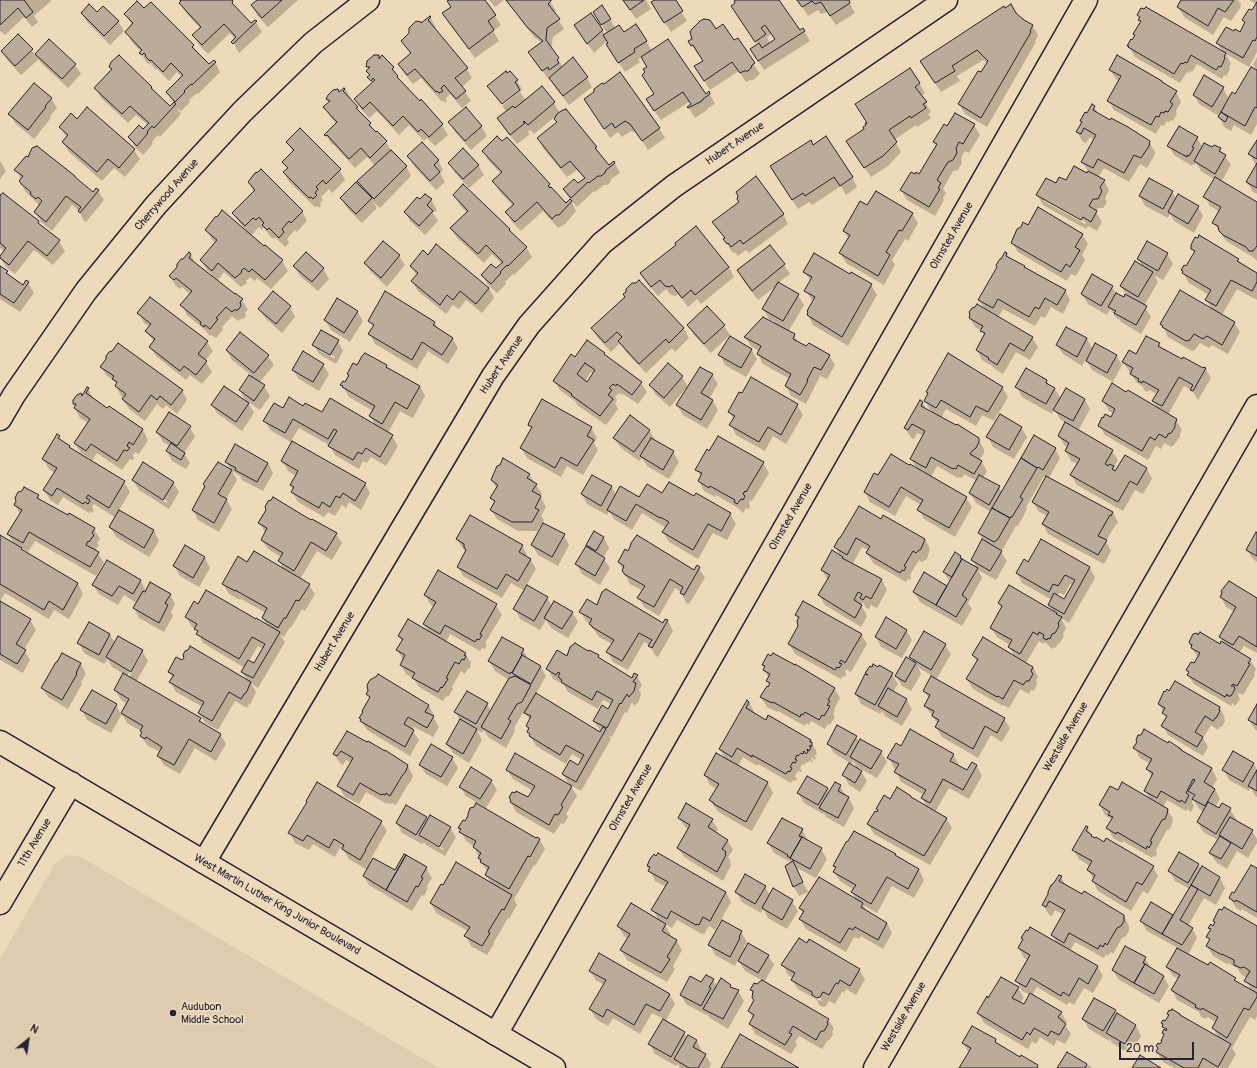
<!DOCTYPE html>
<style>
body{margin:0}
#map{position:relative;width:1257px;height:1068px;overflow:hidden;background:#eed9b8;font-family:Pangolin,sans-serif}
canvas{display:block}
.north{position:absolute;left:8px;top:1020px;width:40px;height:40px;-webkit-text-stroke:3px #eed9b8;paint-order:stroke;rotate:30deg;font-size:11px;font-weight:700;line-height:16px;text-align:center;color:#22223b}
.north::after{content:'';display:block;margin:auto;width:14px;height:18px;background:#22223b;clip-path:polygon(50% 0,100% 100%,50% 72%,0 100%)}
.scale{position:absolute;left:1119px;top:1042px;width:75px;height:18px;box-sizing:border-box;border:2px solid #22223b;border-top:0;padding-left:5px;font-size:12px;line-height:14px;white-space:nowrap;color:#22223b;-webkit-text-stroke:3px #eed9b8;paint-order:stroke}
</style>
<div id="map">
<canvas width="1257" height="1068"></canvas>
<div class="north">N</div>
<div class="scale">20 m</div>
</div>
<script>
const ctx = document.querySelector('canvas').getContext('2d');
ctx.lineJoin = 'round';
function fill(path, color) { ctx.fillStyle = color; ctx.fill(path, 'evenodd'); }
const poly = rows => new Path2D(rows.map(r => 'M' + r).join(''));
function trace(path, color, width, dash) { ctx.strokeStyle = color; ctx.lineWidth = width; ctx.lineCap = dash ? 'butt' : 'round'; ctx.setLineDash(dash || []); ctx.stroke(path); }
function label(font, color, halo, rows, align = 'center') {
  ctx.font = font + ' Pangolin,sans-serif'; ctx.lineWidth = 4; ctx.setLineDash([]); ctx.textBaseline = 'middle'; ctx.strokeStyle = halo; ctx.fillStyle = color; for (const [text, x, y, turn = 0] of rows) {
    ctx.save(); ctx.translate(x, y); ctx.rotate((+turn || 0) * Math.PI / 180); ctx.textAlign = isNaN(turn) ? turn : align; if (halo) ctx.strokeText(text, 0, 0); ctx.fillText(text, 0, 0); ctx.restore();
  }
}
fill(poly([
 [68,855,81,857,439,1068,0,1068,0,959,56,862]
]), '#dfcbaf');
fill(poly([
 [0,0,51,0,51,1,34,16,38,22,32,27,24,17,5,35,0,31],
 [180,0,231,0,237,10,251,25,255,21,262,32,239,53,233,42,235,39,230,33,208,54,199,45,194,36,201,29,186,13,180,3,181,2],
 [258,0,298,0,268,27,257,15,252,5],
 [450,0,484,0,501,25,493,31,499,41,475,58,449,23,444,13,451,8],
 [489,0,504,0,495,7],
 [506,0,549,0,556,11,554,13,564,29,553,37,551,49,563,67,587,78,592,87,569,105,555,87,550,79,549,80,529,52,542,43,534,37],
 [623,0,646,0,651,9,636,19],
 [657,0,674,0,687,21,671,32,658,12],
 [737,0,778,0,799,32,803,29,810,41,764,70,757,59,758,45,738,16],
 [771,34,775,40,770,43,767,37],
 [798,0,848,0,855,13,836,25,827,12,821,14,818,10,808,16],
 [1180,0,1238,0,1241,4,1240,8,1231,21,1224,17,1213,35,1184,17,1178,7,1181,2],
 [1249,0,1257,0,1257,52,1249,67,1226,54,1231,64,1229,67,1230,69,1226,76,1224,75,1222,79,1197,64,1192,72,1190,71,1189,73,1187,72,1180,83,1135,57,1129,46,1133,42,1141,23,1138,15,1223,52,1217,43,1234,33,1240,33,1246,23,1244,20,1252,12,1256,4],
 [82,13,97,13,118,21,124,31,110,45,87,22],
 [1016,13,1024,20,1032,25,1038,35,1035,41,1036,42,987,127,965,114,959,104,988,64,983,60,957,76,960,81,941,92,927,71],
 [125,14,193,46,197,53,209,65,215,62,220,72,198,94,197,93,189,100,190,102,181,111,176,107,181,114,160,137,158,135,152,142,153,144,143,155,135,147,129,137,143,130,148,125,136,115,128,123,101,98,96,88,112,71,110,67,152,87,155,93,170,107,174,103,167,92,182,78,177,72,169,81,157,69,156,70,150,63,148,64,146,62,141,52,132,42,126,32,133,26],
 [430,17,436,28,434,29,467,69,472,78,462,87,471,101,462,108,450,94,446,98,447,101,445,103,443,100,442,102,421,78,413,84,405,74,399,65,411,55,402,41],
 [610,19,615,28,623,34,646,41,652,51,705,95,709,93,715,104,708,108,707,110,695,118,688,107,692,105,689,102,661,120,653,109,655,95,646,73,648,68,642,57,638,59,640,62,625,72,613,54,607,41,594,53,581,35,602,30,605,35,607,33,600,22],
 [716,30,734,42,737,39,760,74,753,80,750,80,746,82,739,71,710,90,701,76,704,61,699,54,698,55,690,42],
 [49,40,75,65,81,74,68,88,41,63,39,59,21,75,8,61,2,51,32,50,35,55],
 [379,56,380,58,382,57,393,68,400,81,442,125,448,135,435,146,427,138,424,141,409,125,399,135,377,111,369,118,361,109,356,99,372,84,369,78,370,76,367,71,369,69,367,66],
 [1257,57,1257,70,1253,64],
 [1110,70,1176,92,1181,102,1176,111,1177,114,1173,121,1171,120,1169,122,1167,121,1164,126,1161,125,1156,134,1114,110,1108,100,1119,81,1116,79],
 [1257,72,1257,124,1251,135,1234,125,1231,131,1224,127,1219,116,1199,104,1194,95,1223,88,1229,99,1236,96],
 [517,80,522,90,520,92,526,101,542,88,554,103,560,113,596,148,609,166,614,162,620,173,611,179,610,183,607,185,604,185,595,192,594,191,577,207,573,202,572,203,576,211,565,224,558,228,543,211,521,231,512,222,507,212,513,206,499,191,494,181,501,174,488,160,483,151,550,184,553,191,566,204,570,200,564,189,578,185,585,179,577,170,567,177,543,148,538,138,557,122,557,115,534,134,530,130,528,132,530,134,517,144,504,128,498,119,507,112,502,106,520,91,520,88,501,104,488,86],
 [919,83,925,93,921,96,931,112,928,114,931,118,917,127,916,125,894,140,901,152,888,166,871,177,853,151,865,129],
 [345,88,351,98,350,100,370,124,376,134,377,133,386,142,392,152,406,166,411,176,380,208,373,202,377,208,362,223,347,208,341,198,362,188,358,181,375,166,367,157,355,168,333,144,332,145,326,135,336,123,330,117,325,107,329,103,327,99,339,93],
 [51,98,57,108,50,116,51,118,34,139,15,123,10,114],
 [585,99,659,128,665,138,648,150,637,133,631,131,622,137,618,132,610,138],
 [1094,107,1099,115,1149,142,1155,152,1154,156,1147,168,1140,164,1129,182,1104,168,1098,178,1104,181,1109,190,1105,198,1107,202,1103,208,1098,208,1096,212,1102,222,1097,231,1088,226,1086,229,1043,205,1037,195,1056,185,1088,175,1088,171,1082,162,1094,140,1090,137,1086,143,1083,142,1077,132,1082,123,1081,121],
 [1044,199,1086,222,1085,224,1044,201],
 [77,120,134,150,140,159,125,177,114,168,102,181,69,152,63,142,67,138,60,127],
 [450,122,481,126,487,136,471,150,455,132],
 [974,125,980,135,969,153,965,151,961,158,962,163,958,170,953,171,943,189,946,193,943,198,944,200,935,216,907,200,901,190,920,176,937,146,934,142,948,127],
 [1197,138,1203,148,1220,149,1231,165,1221,182,1257,204,1257,261,1253,257,1226,241,1214,223,1220,212,1210,206,1205,197,1214,179,1201,171,1196,163,1195,165,1193,164,1192,166,1174,155,1169,146],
 [287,142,340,170,345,180,332,193,329,189,321,197,323,200,320,203,321,205,319,208,317,206,315,207,289,182,284,172,288,169,284,162,293,152],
 [1257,142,1257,165,1255,164,1250,154],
 [813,146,852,177,857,187,846,195,841,186,812,205,809,202,798,209,777,176],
 [408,156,438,160,443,170,440,173,445,182,436,190,414,166],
 [0,161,6,171,0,179],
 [450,163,478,165,484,175,469,188,455,173],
 [1257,165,1257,194,1253,192,1247,182],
 [16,170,76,179,93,193,96,190,98,191,104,200,86,222,84,221,79,211,72,205,52,231,41,222,35,212,40,206,25,191,20,181,21,179],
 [26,187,36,194,35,196,26,189],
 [249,182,302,211,307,221,297,232,295,230,287,239,289,243,285,247,275,237,273,239,269,235,264,227,262,230,259,227,251,236,282,261,288,271,271,289,257,278,255,281,250,277,246,281,247,283,241,287,224,272,218,280,207,270,201,260,216,243,212,240,207,230,244,230,245,229,239,222,233,213,254,192],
 [463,186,510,230,513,235,526,247,532,257,514,275,513,274,505,282,506,284,497,293,488,285,482,275,496,270,502,264,492,254,484,263,457,238,451,228,467,213,460,205,454,195],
 [1172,191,1176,199,1198,207,1203,216,1194,233,1174,221,1170,214,1168,218,1145,206,1140,196],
 [0,197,38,222,40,226,59,241,65,251,53,265,34,250,15,274,6,267,0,257,4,251,0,248],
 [420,200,431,200,437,210,433,213,438,221,425,235,410,221,405,212],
 [867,207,912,213,918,223,908,241,905,239,892,260,895,265,884,285,846,263,840,253,849,239,844,231],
 [783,214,788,224,749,253,746,250,738,256,735,252,733,253,730,249,725,239,714,222],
 [1029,226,1082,234,1088,244,1082,255,1085,260,1076,276,1071,274,1067,281,1018,252,1012,243],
 [696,227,729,267,734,277,701,304,697,299,688,307,678,294,676,296,671,295,666,289,658,296,647,283,642,273,677,245],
 [1192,249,1238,259,1242,265,1257,274,1257,300,1237,289,1222,315,1234,322,1240,332,1228,354,1212,345,1209,348,1200,343,1195,350,1192,351,1168,337,1162,324,1212,309,1206,300,1209,295,1189,283,1183,273,1195,253],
 [1007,254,1010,259,1024,267,1026,269,1065,290,1070,300,1063,314,1051,307,1045,318,1041,316,1035,326,1003,309,998,318,1032,337,1038,347,1030,360,1016,352,1003,374,995,369,992,366,982,360,977,350,985,336,982,331,975,327,970,318,985,310,979,300],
 [1167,254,1173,264,1163,280,1154,275,1158,282,1144,306,1151,317,1141,334,1121,322,1120,320,1115,317,1110,309,1107,315,1088,304,1082,294,1112,287,1116,293,1124,298,1126,295,1121,286,1142,266,1138,259],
 [191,255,196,265,242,300,248,310,245,312,246,316,243,319,240,319,238,321,232,316,222,327,223,330,216,338,211,335,210,336,204,329,187,315,182,305,190,294,182,287,180,289,176,286,170,276],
 [399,256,405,265,387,287,371,272,365,263],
 [784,265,790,274,778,283,798,295,804,305,788,332,794,335,799,343,829,355,835,365,827,379,820,376,806,404,791,396,786,386,790,379,763,364,758,354,759,351,751,346,745,337,774,324,775,322,769,319,763,309,776,286,758,300,743,280,738,271],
 [294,266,323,269,329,279,318,291,300,276],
 [411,266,489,288,494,298,482,313,466,300,459,309,453,305,446,314,418,291,412,281,417,276],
 [0,267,7,272,10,276,24,286,28,283,34,293,20,312,0,299],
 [805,272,850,275,851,274,871,285,877,295,848,346,813,325,808,315,813,302,806,291,811,282],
 [639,281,684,329,689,338,675,352,672,348,646,373,625,351,620,343,611,352,598,338,592,328,626,297],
 [386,292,435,323,439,330,452,338,458,348,448,364,428,351,417,369,375,344,370,334,374,328,369,321],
 [290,307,295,317,282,333,265,318,259,309],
 [357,311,363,321,350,342,331,330,325,320],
 [139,313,207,342,213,351,205,361,212,372,202,384,190,375,186,380,156,356,150,347,154,342,146,331,150,327,144,323],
 [688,325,724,326,730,335,711,353,694,335],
 [1067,328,1087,339,1093,350,1116,355,1122,365,1113,382,1092,370,1086,360,1082,366,1063,354,1057,345],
 [338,341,343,351,336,364,319,354,314,345],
 [320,348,335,357,334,358,320,351],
 [1159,344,1162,349,1203,370,1205,368,1211,378,1198,400,1192,390,1184,386,1168,415,1176,420,1182,430,1180,434,1180,437,1172,447,1164,443,1161,449,1156,446,1148,460,1105,435,1100,426,1111,419,1114,414,1109,411,1103,401,1127,393,1158,409,1153,401,1157,394,1149,390,1147,392,1145,391,1142,386,1137,383,1123,362],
 [751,349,757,359,746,377,725,365,720,355],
 [227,350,268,356,274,365,259,383,264,386,270,396,260,410,247,401,254,413,242,431,218,414,212,405,246,402,240,390,251,375,232,360],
 [604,353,607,358,641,383,647,392,638,404,623,394,622,395,619,393,615,397,617,400,615,403,618,409,606,425,577,405,576,402,560,390,554,381,575,358],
 [591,372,594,374,587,383,585,381],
 [107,359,182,390,187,400,177,414,166,405,163,409,157,404,145,421,129,409,123,400,125,398,121,396,116,386,117,385,116,382,107,376,101,367],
 [323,365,329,374,319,391,299,379,293,370],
 [386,366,388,369,420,386,425,396,413,418,400,411,388,433,392,436,398,446,386,466,371,457,367,463,363,461,359,469,335,455,329,445,299,428,291,441,365,484,370,493,361,510,349,502,346,508,342,505,335,516,328,512,324,517,298,502,292,492,293,490,291,485,296,476,288,471,282,461,292,443,270,430,265,421,283,409,304,407,322,413,376,426,370,416,373,411,349,397,342,385,346,383,349,377,348,374,358,367],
 [1027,370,1047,381,1049,386,1055,389,1061,399,1066,389,1085,400,1090,409,1078,431,1112,451,1118,460,1114,468,1116,472,1125,456,1147,469,1152,479,1143,494,1135,490,1123,511,1077,485,1071,475,1078,464,1071,461,1066,451,1068,447,1064,445,1059,436,1066,423,1060,419,1054,409,1052,414,1022,397,1017,387],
 [712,374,718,384,709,399,713,401,718,410,707,429,683,415,677,405,688,388,687,387,670,407,656,395,650,385,682,377,688,387],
 [1002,387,1008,397,994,421,982,415,976,426,946,409,941,418,978,439,984,449,984,453,981,458,979,460,981,461,987,471,983,478,999,487,1002,493,1055,449,1060,458,1049,478,1113,513,1118,522,1117,525,1116,524,1106,541,1111,551,1104,564,1048,534,1043,524,1047,516,1038,511,1033,502,1047,477,1044,476,1026,507,1027,509,1018,526,1016,526,1003,549,1000,551,1007,561,996,580,978,570,982,578,968,603,972,609,962,626,920,602,914,592,947,587,950,582,944,572,961,557,963,560,977,568,972,560,983,540,979,533,991,512,976,503,970,493,977,481,964,474,962,478,959,477,958,478,937,466,931,477,966,498,972,507,955,537,924,519,919,510,921,505,906,496,895,516,870,502,865,492,878,477,910,466,917,469,911,459,924,436,917,433,914,439,911,438,905,428,923,403,927,411,932,413,925,401,929,395,927,392],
 [88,389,94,399,107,409,109,407,143,430,148,440,139,454,135,452,133,455,134,458,133,460,130,459,122,470,97,453,91,462,124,482,130,492,119,510,154,531,159,541,149,557,116,537,110,527,116,518,94,504,92,507,94,511,93,513,91,511,89,513,63,497,58,505,50,500,44,490,55,473,49,469,43,459,59,436,62,442,69,447,70,449,90,461,91,459,81,453,75,443,89,423,80,418,75,408,76,407,74,404,82,397],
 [797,405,803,415,786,444,773,436,765,451,736,435,731,425,734,420,729,412],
 [529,425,591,428,597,438,594,443,598,450,583,475,567,466,561,477,527,458,521,448,532,429],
 [190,427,195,437,184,453,190,463,186,469,172,461,167,451,170,446,163,442,157,432],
 [1021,427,1027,437,1014,459,993,447,988,437],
 [649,430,655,440,654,441,673,452,679,462,669,479,647,466,642,458,639,461,620,447,614,438],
 [226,462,268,463,273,473,263,491,242,480,240,476,232,471,237,480,226,499,232,509,219,532,198,520,193,510,206,487,231,471],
 [763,463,769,473,752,501,750,500,749,503,750,506,749,509,746,508,743,513,738,508,716,495,715,497,704,491,699,481,701,477,697,470],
 [529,474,542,494,540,496,546,507,541,516,544,520,537,531,518,531,497,519,491,510,495,503,491,498,497,489,492,480],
 [592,476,612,487,616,495,639,498,663,494,694,498,696,494,730,514,736,524,727,540,713,533,698,559,669,542,663,532,666,528,642,513,632,530,614,519,609,511,607,515,587,504,582,494],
 [133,480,173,482,179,492,169,509,139,490],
 [140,484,168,502,167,503,140,486],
 [38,496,40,500,94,529,100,539,97,543,99,545,95,551,98,553,104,563,96,576,35,541,28,552,21,548,23,552,78,584,83,594,69,619,54,610,49,619,5,593,0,601,0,534,2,537,14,544,8,534,20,514,15,505],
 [881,520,925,539,930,549,927,559,922,562,919,560,910,575,911,578,910,580,908,579,906,582,873,563,867,553,869,550,862,547,852,565,882,580,887,590,877,608,871,605,869,609,866,608,863,602,861,605,867,616,861,627,825,605,819,595,828,581,822,570,840,556,835,547],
 [312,522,336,534,342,543,332,560,317,551,300,579,309,585,315,594,305,611,302,609,291,628,290,627,284,637,280,635,285,642,258,688,251,683,256,692,251,703,249,704,247,708,235,701,218,730,205,723,199,713,203,707,176,692,170,682,173,678,169,672,247,680,242,672,245,668,203,643,196,629,192,627,186,617,199,605,267,626,263,618,266,613,241,599,240,600,229,594,223,584,248,563,284,570,279,561,281,557,268,549,262,540,266,533,259,523],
 [258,646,263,649,254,664,249,661],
 [595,533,604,538,609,548,603,558,610,568,600,585,582,574,576,564,590,550,587,545],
 [1257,534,1257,562,1253,559,1247,550],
 [564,535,569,545,558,566,538,555,532,545],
 [457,539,522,546,527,555,526,557,531,560,536,569,526,586,547,598,552,606,572,612,578,622,568,638,551,628,546,620,540,630,520,619,515,609,525,591,511,583,502,598,463,576,458,567,466,551,463,549],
 [1041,540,1090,568,1095,578,1069,623,1061,618,1066,628,1063,634,1064,636,1060,643,1058,644,1055,648,1054,647,1052,649,1045,642,1043,644,1039,641,1026,663,1033,667,1038,677,1036,681,1037,684,1034,691,1031,690,1029,694,1020,689,1009,708,1003,705,1003,706,973,689,967,679,977,662,973,655,1015,657,1009,647,1010,645,997,637,991,628,1002,608,999,603,1053,612,1049,605,1052,600,1022,583,1017,573,1028,563],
 [1070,584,1073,585,1065,600,1057,596,1059,593,1064,595],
 [185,547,205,558,210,568,199,587,180,576,174,566],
 [628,552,694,571,699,568,705,578,689,604,686,603,681,592,675,588,659,616,644,607,639,598,643,591,630,584,623,571,623,570,619,562],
 [107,561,141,581,146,591,170,594,175,604,171,612,173,616,164,632,139,618,134,608,137,603,124,595,118,605,99,594,93,585],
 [602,593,663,624,666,620,668,621,673,631,658,657,655,655,650,645,644,642,628,670,613,662,608,652,612,644,599,637,590,624,586,621,581,612,597,606],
 [425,595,496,605,502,615,485,643,487,645,485,649,482,648,480,651,450,634,446,642,465,653,471,663,470,665,471,667,469,669,468,668,465,674,461,671,452,687,453,689,448,697,446,696,443,701,419,687,414,679,406,674,401,665,403,660,397,650,402,642,399,636,429,632,424,624,434,607,430,604],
 [1221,597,1257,599,1257,653,1244,646,1239,653,1250,660,1256,669,1254,673,1255,675,1243,695,1239,693,1238,694,1240,699,1236,705,1234,705,1233,703,1231,706,1194,684,1188,675,1189,673,1188,670,1194,665,1198,658,1192,648,1192,646,1190,642,1198,636,1220,645,1225,645,1220,637,1235,612,1226,607],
 [0,603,30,620,36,630,24,650,30,660,23,673,0,660],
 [796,615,861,634,867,644,851,672,846,669,845,672,846,674,845,677,843,676,841,679,795,654,789,644,799,626,799,620],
 [89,624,110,635,115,643,142,651,148,661,136,682,200,719,203,724,220,734,226,744,216,761,195,748,180,774,164,765,158,756,160,752,151,747,151,748,147,745,141,736,143,733,141,731,127,723,122,714,111,733,87,720,82,710,116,705,121,714,127,704,121,700,115,690,124,674,112,667,108,659,104,664,84,653,79,643],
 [140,654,142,654,129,677,127,676],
 [906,630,912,640,902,658,881,647,876,637],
 [945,645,951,654,936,680,1004,719,1010,728,1002,742,991,735,978,758,942,737,936,727,938,724,925,706,929,699,924,691,932,676,918,667,921,674,911,691,902,686,896,676,914,663,911,657],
 [523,650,529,660,541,667,546,676,536,694,602,734,594,721,608,710,611,704,603,700,598,709,568,692,563,684,553,679,548,669,567,658,598,656,599,659,632,679,637,676,642,685,639,690,641,694,639,701,635,706,632,702,627,713,625,712,612,737,609,735,611,739,581,791,570,785,577,796,566,814,568,817,564,824,561,823,554,834,516,812,511,802,528,799,533,791,513,779,507,770,569,785,563,774,579,766,582,760,572,754,566,764,536,746,528,732,529,730,527,726,530,720,525,713,522,714,514,728,515,731,506,748,488,737,484,730,482,733,477,730,482,740,469,763,453,753,447,744,460,720,455,712,467,692,487,704,491,711,509,680,495,671,489,661],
 [63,654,81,664,86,674,81,682,82,684,68,709,48,697,42,688],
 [764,665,834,688,840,698,834,709,835,711,833,714,835,717,830,725,828,724,825,729,811,721,809,725,807,723,805,726,778,711,777,712,767,707,761,697,770,686,767,681,769,678,764,670,765,668],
 [872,668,892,674,898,684,893,692,907,700,912,709,902,726,885,716,882,711,880,714,861,704,856,694,868,676,866,673],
 [378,676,429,706,434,715,433,717,439,727,433,737,414,727,412,730,419,740,410,756,367,730,361,721,360,718,370,699,367,694],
 [749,702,754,712,753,714,766,721,810,741,816,750,817,755,814,755,816,758,815,760,811,757,813,762,812,763,810,760,808,763,806,762,804,765,802,764,800,768,802,771,801,772,798,771,795,776,797,779,795,781,793,780,791,783,758,764,757,766,743,757,738,766,768,783,773,793,752,831,720,813,716,809,710,800,717,789,710,785,705,775,725,759,720,749],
 [1159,704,1220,708,1225,718,1224,719,1225,721,1222,727,1220,727,1218,730,1211,725,1203,738,1208,747,1203,756,1168,735,1163,726,1167,719],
 [1257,706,1257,731,1255,729,1249,720],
 [1145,731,1180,749,1182,752,1212,769,1217,779,1212,788,1215,789,1220,799,1215,807,1220,810,1223,804,1230,809,1236,819,1235,821,1252,831,1257,839,1257,843,1248,858,1237,851,1227,869,1216,862,1210,853,1218,840,1203,832,1198,822,1204,812,1199,809,1193,799,1192,802,1194,806,1191,812,1187,809,1186,811,1167,800,1163,807,1167,809,1173,819,1172,824,1170,829,1167,830,1156,850,1157,853,1155,857,1153,856,1152,858,1123,841,1122,843,1113,838,1108,828,1112,820,1105,815,1100,805,1118,791,1150,799,1145,791,1152,777,1147,769,1151,764,1140,758,1135,748],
 [348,732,408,766,413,776,411,781,407,786,396,805,392,803,391,804,388,803,387,804,366,792,359,804,344,796,339,786,352,763,346,760,343,765,340,763,334,754],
 [856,737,859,742,881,752,887,762,877,778,859,768,867,781,860,792,849,785,844,775,850,763,834,753,828,744],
 [853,761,858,770,851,766],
 [1233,753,1254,764,1257,770,1257,797,1255,796,1251,788,1249,791,1229,780,1224,770],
 [953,755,959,764,958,766,968,772,972,764,977,766,982,776,969,799,949,788,935,812,946,818,952,828,930,865,874,834,868,824,877,814,878,811,877,809,891,800,912,798,927,807,922,798,924,795,901,782,896,772,897,769,894,768,889,758],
 [452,758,458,768,447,786,426,774,420,765],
 [491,780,497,790,486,808,466,796,460,787],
 [835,783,840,786,846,796,849,798,854,808,844,827,826,817,824,813,823,814,804,803,798,793,827,788,829,792],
 [426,818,428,821,450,828,456,837,445,856,426,845,424,842,422,844,402,833,397,823],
 [427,839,444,849,443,850,427,841],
 [679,818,712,820,718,829,716,833,727,840,733,850,728,857,731,862,730,864,731,865,723,881,684,857,678,848,689,830,685,827],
 [381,822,387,831,370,860,372,862,395,871,426,868,432,878,427,886,428,888,424,896,422,895,412,911,369,885,364,876,367,870,349,859,344,851,340,848,335,857,313,844,309,850,295,843,290,833],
 [459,828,539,839,545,849,535,866,534,865,514,899,517,905,509,919,508,918,494,942,494,944,487,955,471,946,466,936,468,931,436,913,431,903,491,883,486,875,488,872,481,862,474,846,466,841],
 [1087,828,1092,837,1153,867,1158,876,1148,894,1143,891,1131,911,1098,891,1093,881,1094,880,1088,870,1090,866,1079,859,1073,850],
 [802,830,808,840,807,841,821,849,827,859,816,878,795,867,808,892,799,896,794,887,786,867,792,863,774,853,768,843],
 [895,855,897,857,919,870,924,880,914,898,892,886,877,913,863,905,867,912,887,923,892,933,883,949,861,936,859,939,854,937,846,952,806,929,800,919,803,914,800,908,857,901,852,892,854,890,840,881,834,872,836,868,834,866],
 [1198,865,1201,869,1202,867,1220,878,1225,888,1216,905,1204,898,1188,926,1192,928,1197,938,1188,955,1235,978,1237,983,1251,990,1246,981,1247,978,1241,974,1237,968,1228,963,1227,964,1213,956,1207,946,1210,941,1208,937,1211,931,1210,928,1213,927,1215,923,1214,921,1257,927,1257,1016,1255,1020,1250,1017,1232,1048,1236,1054,1228,1068,1174,1068,1163,1062,1157,1052,1163,1042,1162,1041,1165,1036,1163,1033,1165,1029,1162,1023,1166,1022,1169,1016,1168,1014,1181,1017,1218,1037,1213,1028,1216,1022,1207,1017,1206,1019,1201,1017,1199,1012,1177,1000,1172,990,1178,979,1173,976,1167,967,1178,948,1147,931,1141,921,1151,904,1174,917,1190,889,1175,881,1169,871],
 [648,866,726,892,731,902,715,930,709,926,704,934,703,933,702,934,677,920,672,928,664,923,671,935,669,937,676,940,682,950,673,966,675,969,667,982,627,960,621,950,628,939,624,936,618,926,659,921,653,910,666,887,655,881],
 [1257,869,1257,918,1242,909,1241,911,1236,908,1230,898,1235,895],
 [1061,877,1066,886,1124,916,1129,926,1129,931,1126,936,1122,938,1113,954,1111,952,1108,956,1106,954,1104,958,1075,942,1070,951,1098,967,1103,976,1093,993,1084,988,1074,1005,1069,1002,1067,1005,1037,987,1032,995,1061,1013,1067,1022,1065,1025,1071,1034,1065,1044,1057,1040,1054,1046,1040,1037,1036,1044,1032,1041,1028,1049,984,1023,978,1013,988,999,1018,988,1024,998,1020,1003,1024,1006,1030,995,1022,991,1017,981,1028,960,1024,958,1019,948,1023,940,1022,938,1057,943,1052,935,1064,915,1055,910,1052,916,1049,915,1043,905],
 [765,887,770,895,792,901,798,911,787,929,768,918,763,909,761,913,742,902,736,892],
 [741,932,747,942,744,947,746,950,768,955,774,965,764,982,828,1019,834,1029,832,1032,833,1035,829,1040,827,1041,822,1049,799,1036,795,1042,797,1045,791,1054,755,1034,750,1024,753,1018,749,1011,754,1001,753,998,754,993,752,990,763,981,745,971,738,960,735,966,715,955,710,945],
 [1145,958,1151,968,1163,976,1169,986,1159,1003,1118,979,1113,970],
 [783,965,859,970,865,979,856,995,846,989,844,993,842,992,835,1004,829,1001,826,1006,823,1007,819,1005,817,1000,798,989,792,980,793,978,788,975],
 [813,994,822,999,821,1001,813,997],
 [590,971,669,994,675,1004,665,1022,684,1033,687,1038,688,1036,697,1041,702,1051,701,1052,705,1054,711,1064,709,1068,680,1068,678,1064,676,1066,655,1054,650,1044,664,1019,652,1013,640,1034,613,1018,608,1026,596,1019,590,1009,604,985,596,980],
 [713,980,717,987,730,986,732,989,738,991,744,1001,728,1029,710,1018,707,1014,706,1015,686,1004,681,995,701,984],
 [1115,1011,1118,1015,1136,1026,1141,1036,1130,1054,1112,1043,1110,1039,1109,1041,1089,1029,1083,1019],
 [995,1040,998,1045,1021,1058,1038,1066,1039,1068,961,1068,969,1053,963,1043],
 [1067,1053,1093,1068,1058,1068]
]), '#0003');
const building = poly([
 [0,0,24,0,33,12,26,18,18,8,0,25,0,0],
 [180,0,232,0,233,1,232,3,251,23,255,20,257,21,233,44,231,42,236,37,224,24,202,45,192,35,201,27,179,3,181,1,180,0],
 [257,0,282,0,262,18,251,5,257,0],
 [449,0,485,0,496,15,488,21,494,30,469,49,442,13,451,7,447,1,449,0],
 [506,0,551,0,551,1,548,4,560,19,547,28,546,40,559,58,557,60,559,63,549,70,548,67,542,71,528,52,543,41,527,27,506,0],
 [623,0,644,0,630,10,623,0],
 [655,0,676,0,683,11,664,23,651,2,655,0],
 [736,0,779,0,800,30,803,28,805,31,758,61,750,49,759,43,762,48,775,39,765,25,761,28,766,34,755,42,731,6,735,3,734,1,736,0],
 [797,0,849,0,850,3,830,16,821,2,815,4,812,1,802,7,797,0],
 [1181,0,1234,0,1225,12,1218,8,1208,26,1177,7,1181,0],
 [137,1,144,8,151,2,194,45,192,47,209,64,214,60,216,62,192,85,191,84,184,91,185,92,175,102,166,92,183,75,171,63,163,72,151,60,150,61,145,56,146,55,144,53,142,55,139,53,142,50,125,32,133,23,124,14,137,1],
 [1257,2,1257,37,1255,41,1253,40,1243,58,1216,43,1226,27,1234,31,1235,29,1240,32,1245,22,1242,20,1249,9,1252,10,1257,2],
 [89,4,97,12,103,6,119,21,104,36,81,13,89,4],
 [1011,4,1016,13,1024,20,1033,25,1030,31,1031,32,981,118,958,104,978,71,981,72,988,61,977,50,952,66,955,71,935,83,920,61,1004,6,1005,8,1011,4],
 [602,5,611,19,601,25,593,12,602,5],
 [1146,7,1226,53,1224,57,1225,58,1221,67,1219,66,1216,70,1191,55,1187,63,1185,62,1183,64,1181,63,1174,74,1128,47,1129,46,1127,46,1131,39,1132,40,1135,35,1133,34,1141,21,1138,20,1140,17,1137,15,1141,8,1144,9,1146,7],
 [591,13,603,30,587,44,574,25,591,13],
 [430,16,431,17,428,20,468,68,455,78,466,91,456,99,444,85,441,88,443,91,439,93,437,91,436,92,415,69,407,75,398,64,411,53,401,41,409,33,409,28,416,21,421,22,421,23,430,16],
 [704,19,710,20,716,29,723,24,734,40,738,38,755,63,752,65,751,68,748,71,744,71,740,73,732,62,704,81,694,66,703,61,693,45,691,46,688,41,692,39,690,32,692,29,700,21,704,19],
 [636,24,647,41,634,49,635,52,618,63,606,44,608,43,603,35,619,25,624,32,636,24],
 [18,34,33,49,15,66,1,51,18,34],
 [49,39,76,64,62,79,35,54,49,39],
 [668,39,706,94,709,91,710,94,703,99,702,101,688,108,687,107,691,104,683,92,654,111,646,99,654,94,642,75,645,72,643,69,647,67,641,57,668,39],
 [119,55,152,87,151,88,170,106,174,102,176,104,154,128,152,126,147,132,148,133,137,146,128,137,139,125,143,129,149,123,130,106,122,114,94,88,112,69,109,67,111,62,119,55],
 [374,55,379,55,379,59,382,55,394,67,392,69,398,76,397,77,420,101,421,99,443,124,429,137,421,129,418,132,403,116,393,126,370,102,363,109,354,99,375,80,373,78,371,81,367,77,370,75,366,71,370,67,366,67,367,61,374,55],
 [1117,55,1162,81,1162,82,1177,91,1170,102,1173,104,1168,112,1165,111,1164,113,1161,112,1159,117,1156,116,1151,125,1107,101,1121,76,1109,70,1117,55],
 [573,57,588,77,563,96,549,78,573,57],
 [1251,67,1257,70,1257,108,1255,107,1245,126,1221,112,1232,92,1235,94,1251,67],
 [910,68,920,83,915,87,927,102,923,104,926,108,911,118,910,116,889,130,897,142,883,156,864,168,846,141,864,129,863,127,866,125,865,123,867,123,855,104,910,68],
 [506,71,507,73,510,71,518,80,515,82,520,90,502,104,487,86,506,71],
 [620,72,660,128,642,141,630,124,625,121,615,128,612,123,604,129,584,99,594,92,594,89,602,83,604,84,620,72],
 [1204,75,1224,87,1212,107,1193,95,1204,75],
 [34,83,52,98,45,106,46,107,28,130,8,114,34,83],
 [542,86,555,102,528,125,524,121,523,122,525,123,510,135,497,118,513,106,515,108,542,86],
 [344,88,345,89,343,91,358,107,356,108,371,123,369,125,376,132,377,131,387,141,370,158,361,148,349,159,327,135,326,136,324,135,337,122,323,107,330,101,326,99,328,95,333,90,338,89,339,92,344,88],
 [1092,104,1095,106,1093,110,1110,120,1111,118,1128,127,1150,141,1149,146,1141,158,1134,155,1124,173,1098,159,1093,168,1081,162,1096,135,1084,128,1081,134,1076,132,1082,122,1080,121,1085,112,1087,113,1092,104],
 [87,107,135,149,119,168,108,159,97,172,62,142,68,135,59,127,71,113,77,119,87,107],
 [466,107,482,126,465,141,448,122,466,107],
 [566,109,597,147,595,148,609,165,614,161,615,163,606,170,605,173,601,176,598,176,589,183,588,182,571,198,563,189,574,179,578,183,585,178,570,161,561,168,537,138,557,122,554,119,557,114,561,111,566,109],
 [1221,112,1228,117,1225,122,1218,117,1221,112],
 [955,113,975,124,963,144,959,142,956,148,957,153,953,160,948,162,937,180,941,183,938,188,940,189,929,207,900,190,911,172,915,174,916,172,919,174,937,144,933,142,944,124,947,126,955,113],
 [1179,126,1198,137,1192,147,1194,148,1189,156,1187,155,1187,157,1167,146,1179,126],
 [300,128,341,169,326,184,323,180,316,187,318,189,315,193,317,195,313,199,311,197,309,198,283,172,288,168,282,162,294,150,286,142,300,128],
 [497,136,502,141,507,137,550,184,548,186,550,188,551,187,566,203,570,199,572,201,559,215,556,215,552,219,537,202,515,222,505,212,514,204,492,181,502,172,482,151,497,136],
 [826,136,853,177,840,186,834,177,805,196,803,193,792,200,770,166,811,140,813,145,826,136],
 [1257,140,1257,159,1248,154,1257,140],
 [422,142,439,160,434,165,440,172,430,181,407,156,422,142],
 [1204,143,1212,147,1214,145,1221,148,1219,151,1226,155,1215,174,1194,161,1204,143],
 [37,146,75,176,75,177,93,192,96,188,99,190,80,213,78,211,81,207,66,196,46,222,34,212,42,201,38,197,36,199,30,194,31,192,21,184,21,183,19,181,23,176,14,170,26,156,28,157,32,148,37,146],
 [463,148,479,165,463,179,448,163,463,148],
 [391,150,407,166,374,199,357,181,391,150],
 [1257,163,1257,188,1246,182,1257,163],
 [1074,166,1087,173,1088,171,1105,180,1100,187,1102,191,1098,199,1093,199,1089,206,1097,211,1091,222,1083,217,1081,220,1036,195,1046,178,1056,183,1059,177,1066,180,1074,166],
 [261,169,303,211,291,223,289,221,282,229,284,232,279,238,269,228,267,230,262,225,264,223,259,217,256,220,253,218,245,226,232,213,255,190,248,182,255,173,258,172,261,169],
 [756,176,784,214,743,244,740,240,731,247,728,243,727,244,723,239,725,238,712,222,739,202,737,199,738,196,736,192,756,176],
 [1215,177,1257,202,1257,246,1253,251,1249,251,1246,247,1223,235,1219,231,1218,226,1212,223,1221,207,1203,197,1215,177],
 [1149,178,1173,191,1163,209,1139,196,1149,178],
 [356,182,372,198,356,214,340,198,356,182],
 [463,184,510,229,509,230,527,247,508,266,507,265,500,272,501,273,491,284,481,275,491,264,496,268,503,262,486,245,478,254,450,228,468,211,453,195,463,184],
 [876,191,913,213,902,231,899,230,886,252,890,255,878,276,839,253,850,235,843,231,860,201,867,205,876,191],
 [3,193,39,221,38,223,60,240,47,256,28,241,9,265,0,258,0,256,6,248,0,243,0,195,3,193],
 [425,194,432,199,427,205,433,211,419,226,404,212,417,197,420,199,425,194],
 [1178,194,1199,206,1188,224,1168,212,1178,194],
 [1038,207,1083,234,1075,247,1080,250,1070,267,1066,264,1061,272,1011,243,1017,229,1021,227,1023,222,1028,225,1038,207],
 [222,210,264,246,265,245,283,260,265,280,252,269,249,272,244,268,241,271,242,272,235,278,218,263,212,271,200,260,217,240,205,230,215,217,218,216,222,210],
 [696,226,729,267,695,295,691,290,682,298,672,285,670,287,665,286,660,280,651,287,640,273,676,245,675,243,696,226],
 [1199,235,1239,259,1237,261,1257,273,1257,282,1252,291,1231,280,1216,306,1205,300,1211,290,1182,273,1183,271,1181,270,1184,265,1186,266,1195,251,1191,249,1191,245,1195,237,1198,238,1199,235],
 [383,241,400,255,381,278,364,263,383,241],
 [1147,241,1168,253,1158,271,1137,259,1147,241],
 [436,244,489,288,476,304,460,291,453,300,447,295,440,305,411,281,418,273,410,266,423,250,428,255,436,244],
 [770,245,785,264,752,291,737,270,770,245],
 [189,252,191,254,189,258,235,294,235,293,243,299,240,302,241,306,238,310,234,310,232,312,226,307,216,318,218,319,210,329,205,325,204,327,200,324,201,322,180,305,192,291,176,278,174,280,169,276,177,267,177,264,181,259,183,259,189,252],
 [306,252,324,268,312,282,293,266,306,252],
 [1005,252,1007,253,1006,256,1025,266,1024,267,1066,290,1057,305,1045,298,1039,309,1035,307,1029,317,998,299,993,308,978,300,997,267,996,265,1000,259,1001,259,1005,252],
 [814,253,850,274,851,272,872,284,842,337,807,315,808,312,807,311,815,297,804,291,812,277,803,272,814,253],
 [1135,261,1153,272,1138,297,1120,286,1135,261],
 [0,266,8,271,6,273,23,285,26,280,29,282,14,303,0,294,0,266],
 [1092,274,1113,286,1101,306,1081,294,1092,274],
 [639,280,684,328,669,343,666,339,639,364,618,341,622,337,617,332,605,343,591,328,625,297,623,294,626,292,626,289,632,283,636,283,639,280],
 [778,282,799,294,783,321,762,309,778,282],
 [1180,290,1235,322,1222,345,1207,336,1203,339,1194,334,1190,340,1186,341,1162,327,1163,326,1160,324,1180,290],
 [273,291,291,306,276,324,258,309,273,291],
 [385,291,435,322,433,325,453,338,442,355,422,342,412,360,368,334,374,325,368,321,385,291],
 [1116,293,1124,297,1125,294,1147,306,1136,325,1114,313,1116,311,1108,307,1116,293],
 [150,297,208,341,198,354,207,361,196,375,184,366,180,371,149,347,155,339,145,331,151,324,137,313,150,297],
 [337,298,358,311,344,333,324,320,337,298],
 [977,304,1033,337,1024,351,1010,343,997,365,988,359,989,358,976,350,985,333,980,331,983,326,969,318,970,315,969,312,972,308,975,307,977,304],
 [707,306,725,325,704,344,687,325,707,306],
 [763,317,795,334,793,339,806,346,809,343,830,355,821,370,814,367,807,380,808,381,800,395,785,386,791,374,757,354,761,346,744,337,763,317],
 [1066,327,1087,338,1077,357,1056,345,1066,327],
 [321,330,339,340,330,355,312,345,321,330],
 [240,332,269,355,254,373,226,350,240,332],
 [730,336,752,349,741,368,718,355,730,336],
 [1146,336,1160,343,1158,346,1182,359,1183,357,1203,368,1204,367,1206,368,1193,391,1190,390,1193,385,1179,377,1162,406,1152,401,1159,390,1143,381,1142,383,1138,381,1139,379,1130,374,1133,368,1122,362,1129,350,1136,354,1146,336],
 [587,340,605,353,604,354,642,382,632,395,617,384,616,386,613,384,609,388,612,390,608,395,613,399,600,416,571,395,572,394,553,381,571,354,575,357,587,340],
 [585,363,595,370,587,382,577,374,585,363],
 [118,343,183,390,171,405,160,396,157,400,151,395,139,412,122,399,126,394,115,386,117,382,112,379,114,376,100,367,106,359,106,356,109,352,112,351,118,343],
 [1095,343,1117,355,1107,373,1086,361,1095,343],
 [303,351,324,364,313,382,292,370,303,351],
 [365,353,387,365,386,367,420,386,407,409,395,402,382,424,369,416,375,406,342,387,343,386,340,385,343,381,345,382,349,375,347,374,353,363,357,365,362,356,365,353],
 [948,353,1003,387,988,412,976,406,970,417,941,400,936,408,924,401,928,393,926,392,948,353],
 [668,363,683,376,664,398,649,385,668,363],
 [700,367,713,374,701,393,713,400,701,420,676,405,700,367],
 [1026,368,1047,380,1046,383,1055,388,1046,404,1015,387,1026,368],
 [249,375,265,385,254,401,239,390,249,375],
 [751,377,798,404,781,435,768,427,759,442,729,425,735,416,728,412,739,392,742,393,751,377],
 [1112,383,1126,392,1128,390,1177,419,1175,424,1175,427,1171,433,1168,434,1166,438,1159,434,1155,440,1150,437,1142,451,1098,426,1102,417,1103,418,1105,414,1111,417,1115,409,1102,401,1112,383],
 [224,386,249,403,236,422,211,405,224,386],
 [87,387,89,388,86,393,107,408,109,406,143,429,133,445,129,442,127,446,130,448,127,451,124,450,117,461,91,444,86,451,74,443,90,419,74,408,76,404,73,404,73,400,77,395,81,393,82,396,87,387],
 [1066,388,1085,399,1073,421,1053,410,1066,388],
 [289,397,303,406,305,403,322,412,330,398,393,435,380,457,366,448,362,454,358,452,353,460,328,446,337,431,334,429,328,439,293,419,285,433,263,421,274,403,283,408,289,397],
 [542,399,592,427,587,436,594,440,577,466,561,457,555,468,520,448,532,427,528,425,530,420,542,399],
 [920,400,923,402,921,406,956,425,957,424,979,438,979,442,976,448,972,451,970,454,982,461,974,474,958,465,956,469,954,468,953,469,931,457,926,468,910,459,925,431,912,424,908,430,904,428,920,400],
 [169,412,191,426,177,446,156,432,169,412],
 [1000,414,1022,427,1009,450,986,437,1000,414],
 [630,415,650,430,634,452,613,438,630,415],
 [1065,422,1113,450,1105,464,1108,466,1109,464,1114,466,1112,469,1115,471,1125,455,1147,468,1137,485,1130,481,1118,502,1070,475,1080,459,1065,451,1069,443,1058,436,1065,422],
 [57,434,60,436,58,438,70,446,69,447,125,481,109,508,88,495,86,498,90,500,88,504,85,502,83,504,57,488,52,496,43,490,57,468,42,459,57,434],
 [1034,435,1056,448,1043,470,1038,467,1037,468,1021,458,1034,435],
 [718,436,764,462,746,492,745,491,743,494,745,496,743,500,741,499,737,504,734,502,735,500,710,486,709,488,698,481,702,473,695,470,707,449,709,451,718,436],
 [651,438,674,451,663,470,640,456,651,438],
 [292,441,366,483,355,501,343,493,340,498,336,496,330,507,322,502,319,508,291,492,294,487,290,485,298,471,281,461,292,441],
 [171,443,185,453,181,460,166,451,171,443],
 [235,444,268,463,257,482,235,470,236,468,225,462,235,444],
 [891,454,909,465,910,464,967,497,949,528,917,510,923,500,901,487,889,507,864,492,874,473,878,475,891,454],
 [503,458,530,474,527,478,537,484,532,491,541,496,535,508,539,510,532,522,512,522,490,510,495,501,490,498,498,485,491,480,497,466,500,465,503,458],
 [1021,458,1037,468,1020,497,1023,499,1012,517,1011,517,1010,518,992,508,1021,458],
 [143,462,174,482,163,500,132,480,143,462],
 [218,462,232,470,218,494,227,499,214,523,192,510,205,486,203,484,218,462],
 [592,475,612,486,601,506,581,494,592,475],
 [979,475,1000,486,989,505,969,493,979,475],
 [1046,476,1113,512,1111,516,1110,515,1098,536,1107,540,1098,555,1042,524,1049,512,1032,502,1046,476],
 [669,482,694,496,696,493,731,513,721,531,708,524,693,550,662,532,669,522,660,517,660,518,636,504,626,521,607,510,620,486,639,497,647,484,662,493,669,482],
 [24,487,39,495,37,498,68,515,69,513,95,528,92,533,94,535,89,542,88,541,86,545,99,552,90,567,29,532,23,543,7,534,22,510,14,505,16,501,15,498,18,492,22,491,24,487],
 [273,497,311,520,312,519,337,533,326,551,311,542,294,571,278,561,283,553,261,540,267,528,258,523,266,510,265,507,268,501,271,500,273,497],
 [859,506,881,519,883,515,925,539,921,549,918,551,916,553,913,551,904,566,906,567,904,571,902,570,900,573,866,553,870,546,856,538,847,555,834,547,839,538,840,538,859,506],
 [992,508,1010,518,998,539,994,542,978,533,992,508],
 [119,510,154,530,144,548,109,527,119,510],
 [470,515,523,545,519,552,531,559,518,581,506,574,497,589,457,567,466,550,464,547,464,544,456,539,470,515],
 [543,523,565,534,552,557,531,545,543,523],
 [594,531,604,537,596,551,586,545,594,531],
 [1256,532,1257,533,1257,556,1246,550,1256,532],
 [0,535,22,548,21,549,78,583,63,610,49,601,44,610,0,584,0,535],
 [637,535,694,570,697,565,700,567,684,595,680,593,683,587,670,579,654,607,637,598,645,586,624,574,624,573,622,571,624,566,618,562,625,549,628,551,630,547,631,543,637,535],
 [982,539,1002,551,990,571,971,560,982,539],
 [1041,539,1090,567,1064,614,1048,605,1054,593,1064,599,1075,580,1065,575,1058,586,1053,584,1049,592,1016,573,1024,559,1028,562,1041,539],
 [185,545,205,557,193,578,173,566,185,545],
 [586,546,605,558,595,576,575,564,586,546],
 [832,550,843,557,842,558,882,579,871,599,866,596,863,600,860,598,862,594,858,592,854,600,862,605,855,618,818,595,830,575,821,570,832,550],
 [254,551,310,584,299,601,296,600,286,618,284,618,278,628,262,618,267,608,235,590,235,591,222,584,238,556,247,562,254,551],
 [955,552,961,556,960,558,962,559,952,577,943,572,955,552],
 [962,559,978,568,962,595,967,599,956,617,936,605,962,559],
 [107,560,141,580,133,594,119,586,112,596,92,585,107,560],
 [438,570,497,604,480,634,482,635,479,640,477,639,475,642,445,625,440,634,423,624,436,602,424,595,438,570],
 [924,572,947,586,936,605,913,592,924,572],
 [1229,581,1257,598,1257,647,1239,636,1233,645,1219,637,1236,607,1220,597,1222,593,1221,591,1229,581],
 [150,582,171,594,165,603,168,605,159,623,133,608,143,591,145,592,150,582],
 [527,585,548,597,534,621,513,609,527,585],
 [1009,585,1057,613,1056,614,1062,617,1058,623,1059,626,1055,633,1052,634,1050,639,1048,638,1047,640,1043,638,1044,635,1039,632,1038,635,1033,632,1020,654,1008,647,1012,640,990,628,1002,606,998,603,1009,585],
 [606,589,663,623,665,619,668,620,652,648,648,646,652,640,639,633,622,661,606,652,614,640,592,627,592,626,589,624,592,619,579,612,587,599,597,605,602,592,606,589],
 [206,590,256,619,256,618,280,632,253,678,241,672,248,660,254,663,265,644,252,637,239,659,196,634,198,631,194,629,197,624,185,617,194,601,198,604,206,590],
 [0,601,31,619,16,644,26,650,17,664,0,654,0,601],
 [554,601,573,612,562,629,544,618,554,601],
 [803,601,862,634,845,663,841,660,839,663,842,664,839,668,837,667,835,670,788,644,798,626,797,621,799,617,795,615,803,601],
 [886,617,907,630,896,649,875,637,886,617],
 [408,619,466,653,464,655,466,656,464,660,462,659,459,664,455,662,446,678,448,679,442,688,441,687,438,692,412,678,415,673,400,665,405,655,396,650,403,639,398,636,408,619],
 [89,622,110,634,99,655,77,643,89,622],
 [924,631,946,644,931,670,909,657,924,631],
 [1200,632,1220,644,1221,641,1251,659,1248,663,1250,664,1237,686,1233,684,1231,686,1234,686,1235,689,1231,696,1228,696,1227,694,1225,697,1187,675,1189,672,1186,670,1191,662,1194,663,1200,653,1191,648,1192,644,1191,645,1189,642,1193,634,1197,633,1198,635,1200,632],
 [118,636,143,650,131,672,106,657,118,636],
 [502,637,524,649,521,654,522,655,512,673,511,672,510,674,488,661,502,637],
 [983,637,1033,667,1031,671,1033,674,1029,681,1026,681,1023,685,1014,680,1003,699,998,696,997,697,966,679,978,659,972,655,983,637],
 [575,643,588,651,589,650,599,655,598,657,632,678,634,673,638,675,633,682,636,683,634,691,629,697,627,694,621,704,620,703,607,728,593,721,602,705,608,709,613,700,597,691,592,700,561,682,562,680,558,677,560,673,558,672,556,675,546,669,557,650,567,656,570,647,575,643],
 [190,646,251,682,246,693,244,694,241,699,229,692,212,721,198,713,204,702,169,682,174,675,168,672,176,657,182,660,184,658,183,655,185,651,188,650,190,646],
 [62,653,81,663,76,673,77,674,62,700,41,688,56,662,57,662,62,653],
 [773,653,795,665,795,664,835,688,828,700,830,701,827,705,830,706,824,716,822,715,819,720,805,712,803,715,801,714,800,717,773,702,772,703,760,697,767,686,768,687,770,683,766,681,770,674,763,670,765,666,762,665,768,654,771,656,773,653],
 [522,655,541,666,531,684,512,673,522,655],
 [906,657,916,663,905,682,895,676,906,657],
 [873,664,878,667,879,665,893,673,875,705,855,694,865,674,868,675,865,673,870,666,872,667,873,664],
 [123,673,201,718,199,721,221,734,211,752,189,739,174,765,157,756,162,747,146,737,145,739,140,736,142,732,140,731,143,726,121,713,129,699,114,690,123,673],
 [378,674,429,705,425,712,434,716,427,728,408,717,404,724,414,730,405,747,360,721,361,719,359,718,363,712,362,711,370,697,366,694,368,691,367,685,370,680,375,677,376,677,378,674],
 [515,676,531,685,522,702,517,704,508,719,511,721,501,739,481,727,509,678,515,676],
 [931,676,1005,718,997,733,985,726,973,749,935,727,939,720,932,716,934,711,924,706,930,695,923,691,931,676],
 [1175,681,1220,707,1219,710,1220,711,1216,718,1215,718,1213,721,1205,716,1195,732,1203,737,1197,747,1161,726,1167,716,1162,713,1165,708,1158,704,1159,702,1164,691,1165,692,1167,689,1169,691,1175,681],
 [888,688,907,699,897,717,878,706,888,688],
 [92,690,117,704,106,724,80,710,92,690],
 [467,691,488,703,476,724,454,712,467,691],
 [536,693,600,732,603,727,606,729,576,782,562,774,570,760,578,765,584,755,566,745,560,755,529,736,530,734,527,732,529,728,526,726,531,716,524,713,536,693],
 [747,700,749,702,746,708,766,720,768,715,811,740,810,742,812,742,812,746,809,746,811,747,809,751,807,749,808,752,806,754,804,751,803,754,801,753,798,756,797,755,795,759,797,760,795,763,793,762,790,767,792,768,790,772,788,771,786,774,752,755,752,757,737,748,732,757,719,749,747,700],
 [1257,704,1257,725,1248,720,1257,704],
 [460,719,477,729,463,754,446,744,460,719],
 [837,725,857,736,846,755,827,744,837,725],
 [910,729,954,754,950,761,967,770,972,762,977,765,963,790,943,779,930,803,921,798,926,790,894,772,899,764,887,758,896,743,901,746,910,729],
 [1144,729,1168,743,1169,741,1181,749,1181,750,1212,768,1204,782,1215,789,1205,806,1192,799,1195,795,1188,791,1195,780,1193,779,1186,793,1189,795,1185,803,1181,800,1180,802,1161,791,1157,798,1144,791,1153,773,1146,769,1152,759,1133,748,1137,742,1136,740,1138,735,1141,735,1144,729],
 [347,731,367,742,368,741,385,751,385,750,408,765,406,771,402,776,390,796,386,793,385,795,382,794,381,795,360,783,353,795,337,786,353,758,341,751,337,756,333,754,347,731],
 [860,739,882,751,871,769,850,757,860,739],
 [431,744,453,757,441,777,419,765,431,744],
 [1233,751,1254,763,1243,782,1222,770,1233,751],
 [515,753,572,786,561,805,563,807,558,815,555,814,549,825,510,802,511,800,509,798,512,792,515,793,516,791,528,797,535,786,506,770,515,753],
 [716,753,768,782,746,822,714,804,714,803,709,800,719,784,704,775,716,753],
 [849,763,862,771,855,783,842,775,849,763],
 [471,767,492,780,480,799,459,787,471,767],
 [1257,770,1257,791,1248,786,1257,770],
 [807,776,828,788,818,805,797,793,807,776],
 [317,782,382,821,365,850,366,850,360,860,342,849,344,845,334,839,329,848,307,835,303,841,288,833,307,802,306,801,317,782],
 [835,782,841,785,838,791,849,797,838,818,819,808,835,782],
 [1122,782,1168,809,1167,814,1165,819,1162,820,1150,841,1152,842,1149,848,1147,846,1146,849,1117,832,1116,834,1106,828,1113,817,1108,815,1110,812,1099,805,1110,786,1118,790,1122,782],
 [897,787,911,796,911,797,947,818,924,856,867,824,875,811,877,812,878,810,876,809,884,795,890,799,897,787],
 [1208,802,1219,808,1222,803,1231,808,1216,834,1197,822,1208,802],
 [476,803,536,838,537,837,540,839,530,857,528,856,509,889,485,875,489,867,480,862,481,860,478,858,481,853,473,847,476,841,459,832,461,829,458,828,463,820,465,821,468,816,468,814,470,808,474,807,476,803],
 [686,803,713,819,708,827,728,840,722,849,726,852,725,854,726,855,717,872,677,848,690,825,678,818,686,803],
 [406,805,427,817,416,835,396,823,406,805],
 [430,815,451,827,439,847,419,835,430,815],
 [1230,817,1253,830,1242,849,1219,835,1230,817],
 [782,818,803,829,799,836,802,837,790,858,787,856,788,855,767,843,782,818],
 [1086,826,1088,827,1086,831,1092,835,1091,836,1095,838,1096,837,1104,842,1106,838,1154,866,1142,885,1137,882,1126,902,1092,881,1095,875,1087,870,1092,861,1072,850,1086,826],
 [854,831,896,854,895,855,919,869,908,889,887,877,871,904,851,892,856,885,833,872,836,867,833,866,846,842,848,841,854,831],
 [1220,836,1231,843,1221,859,1209,853,1220,836],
 [802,837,822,848,810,869,790,858,802,837],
 [1179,852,1199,864,1188,883,1168,871,1179,852],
 [658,853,726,892,710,921,703,917,699,925,697,924,696,925,671,911,667,919,651,910,668,882,648,871,650,867,647,866,650,859,654,854,656,856,658,853],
 [404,854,406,855,386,890,363,876,373,858,395,870,404,854],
 [406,855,427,867,421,877,423,878,418,887,416,886,407,902,386,890,406,855],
 [793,861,803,882,793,887,785,866,793,861],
 [456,862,512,895,504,910,502,909,488,932,490,933,482,946,464,936,470,927,430,903,441,884,443,885,456,862],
 [1251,865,1257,868,1257,912,1236,900,1235,902,1229,898,1232,892,1234,893,1251,865],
 [1202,866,1220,877,1210,896,1191,885,1202,866],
 [745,874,766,886,755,904,735,892,745,874],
 [1059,875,1062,876,1059,881,1082,894,1084,891,1124,915,1124,921,1121,926,1117,928,1107,945,1105,943,1103,947,1100,945,1098,949,1069,933,1064,943,1051,935,1065,910,1049,901,1046,907,1042,905,1048,894,1048,892,1051,885,1053,884,1059,875],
 [819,877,863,903,861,907,887,923,878,940,855,927,853,930,849,928,840,943,799,919,804,911,799,908,819,877],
 [1191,885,1198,889,1180,920,1193,928,1182,945,1162,934,1191,885],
 [773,888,793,900,782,920,762,908,773,888],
 [1151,902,1173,915,1162,934,1140,921,1151,902],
 [631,903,666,924,662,931,677,940,667,957,670,959,661,973,620,950,630,934,617,926,631,903],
 [1224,907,1257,926,1257,988,1244,981,1250,971,1244,967,1241,968,1234,965,1234,960,1222,954,1222,955,1206,946,1210,939,1206,937,1211,929,1208,928,1211,924,1213,926,1215,922,1213,921,1219,909,1222,910,1224,907],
 [722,920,742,931,739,937,740,938,730,957,708,945,722,920],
 [1030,927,1098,966,1088,984,1079,978,1069,996,1063,992,1061,996,1031,978,1026,987,1015,981,1030,955,1018,948,1023,939,1021,938,1026,930,1028,931,1030,927],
 [799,938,807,943,809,939,860,969,850,986,840,980,838,984,836,983,829,995,823,992,820,997,817,998,812,995,812,992,791,980,795,973,781,965,799,938],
 [748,943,769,955,758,973,738,961,748,943],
 [1125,946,1146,957,1143,963,1145,964,1134,983,1112,970,1125,946],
 [1177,948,1208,965,1210,962,1236,978,1234,980,1257,993,1257,997,1249,1010,1244,1008,1227,1038,1212,1028,1218,1017,1202,1008,1201,1010,1195,1007,1196,1005,1171,990,1180,975,1166,967,1177,948],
 [599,953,670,994,660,1011,646,1004,634,1025,607,1009,603,1017,589,1009,606,980,589,971,599,953],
 [1145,964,1164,976,1154,994,1134,983,1145,964],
 [706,975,714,979,709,987,711,988,701,1006,680,995,690,976,701,982,706,975],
 [1001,977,1019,987,1012,998,1024,1004,1030,993,1062,1012,1058,1017,1066,1024,1059,1035,1051,1031,1048,1036,1034,1028,1030,1035,1027,1032,1022,1040,977,1013,987,996,988,998,1001,977],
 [721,978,728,983,731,985,730,987,739,990,723,1019,703,1009,721,978],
 [762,980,829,1019,827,1022,828,1024,824,1031,821,1031,816,1040,793,1026,789,1033,792,1034,785,1045,749,1024,754,1015,748,1011,754,1000,752,998,753,991,750,990,754,983,757,984,762,980],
 [1094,998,1116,1010,1103,1031,1082,1019,1094,998],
 [1172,1009,1180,1014,1180,1015,1231,1044,1218,1067,1203,1058,1198,1068,1184,1068,1156,1052,1158,1048,1156,1046,1158,1043,1160,1044,1162,1041,1161,1041,1164,1034,1162,1033,1164,1029,1166,1031,1167,1029,1162,1027,1163,1024,1161,1023,1163,1020,1165,1021,1169,1015,1167,1014,1169,1010,1171,1011,1172,1009],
 [1117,1013,1136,1025,1125,1044,1106,1033,1117,1013],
 [663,1019,685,1032,671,1057,648,1044,663,1019],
 [972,1026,996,1039,995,1042,1020,1057,1021,1055,1038,1065,1037,1068,959,1068,971,1048,962,1043,972,1026],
 [740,1034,799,1068,721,1068,740,1034],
 [688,1035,697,1040,693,1047,706,1054,698,1068,689,1068,674,1059,688,1035],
 [1067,1052,1087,1064,1085,1068,1057,1068,1067,1052],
 [1140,1055,1161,1068,1132,1068,1140,1055]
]);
fill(building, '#bbab99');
trace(building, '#22223b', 1);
const street = poly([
 [0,419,14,395,86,291,156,205,242,112,313,43,368,0],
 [204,862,493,376,529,325,602,243,674,186,946,0],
 [0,903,71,783],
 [496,1034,1086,0],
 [875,1068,1257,406]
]);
const primary = poly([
 [0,742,554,1068]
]);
trace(street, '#22223b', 25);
trace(primary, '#22223b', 25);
trace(street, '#eed9b8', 22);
trace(primary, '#eed9b8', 22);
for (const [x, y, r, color] of [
 [173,1013,4,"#22223b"]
]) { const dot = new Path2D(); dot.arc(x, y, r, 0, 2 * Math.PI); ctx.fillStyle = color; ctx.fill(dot); trace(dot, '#eed9b8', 1.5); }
label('11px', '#22223b', '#eed9b8', [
 ["Hubert Avenue",735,144,-34],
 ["Cherrywood Avenue",167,195,-49],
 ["Olmsted Avenue",952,236,-60],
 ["Hubert Avenue",502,365,-56],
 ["Olmsted Avenue",791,517,-60],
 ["Hubert Avenue",335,642,-59],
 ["Westside Avenue",1066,737,-60],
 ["Olmsted Avenue",631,798,-60],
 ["11th Avenue",35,843,-59],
 ["West Martin Luther King Junior Boulevard",277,905,30],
 ["Westside Avenue",904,1017,-60]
]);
label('11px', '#22223b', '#eed9b8', [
 ["Audubon",181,1007],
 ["Middle School",181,1020]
], 'left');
</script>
